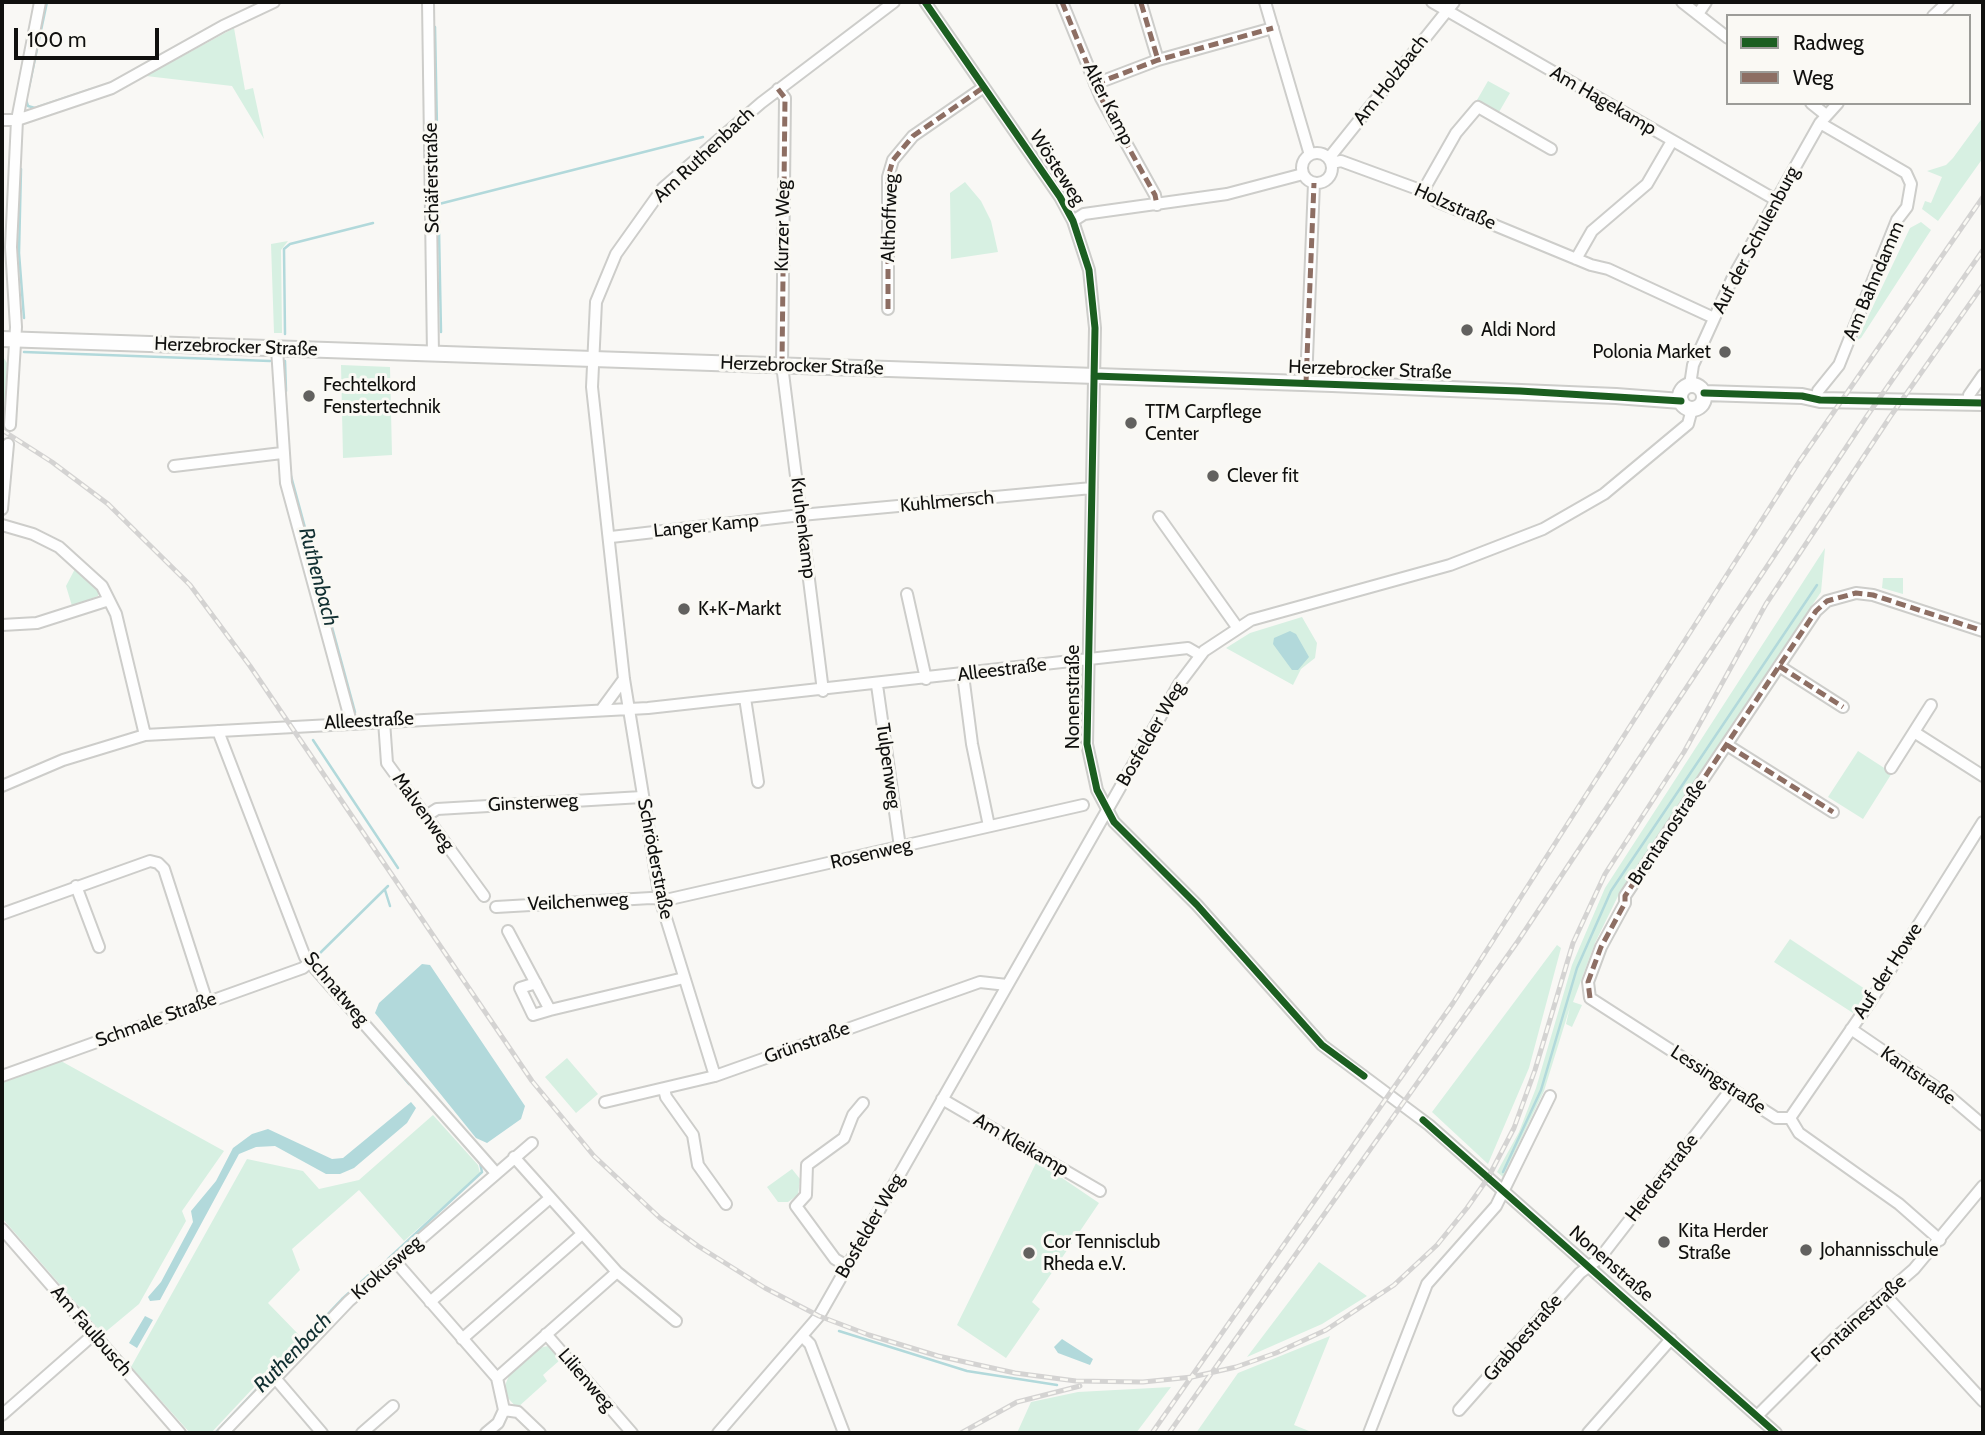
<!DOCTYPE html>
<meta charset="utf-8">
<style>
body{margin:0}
#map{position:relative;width:1985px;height:1435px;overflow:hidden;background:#f9f8f5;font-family:Cabin,sans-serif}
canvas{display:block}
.frame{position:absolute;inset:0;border:4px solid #10100e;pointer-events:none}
.legend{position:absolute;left:1726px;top:14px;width:245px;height:91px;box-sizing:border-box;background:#faf9f4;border:2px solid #9c9c98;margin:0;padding:9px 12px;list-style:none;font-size:21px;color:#10100e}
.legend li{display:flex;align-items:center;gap:14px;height:35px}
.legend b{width:35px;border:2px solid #9c9c98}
.scale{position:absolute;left:14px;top:28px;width:145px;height:32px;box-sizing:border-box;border:4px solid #10100e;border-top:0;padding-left:9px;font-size:21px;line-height:24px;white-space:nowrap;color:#10100e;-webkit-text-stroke:5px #faf9f4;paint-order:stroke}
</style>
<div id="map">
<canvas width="1985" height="1435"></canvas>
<div class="frame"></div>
<ul class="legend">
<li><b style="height:9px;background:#1b5e20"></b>Radweg</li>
<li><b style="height:9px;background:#8d6e63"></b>Weg</li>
</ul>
<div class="scale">100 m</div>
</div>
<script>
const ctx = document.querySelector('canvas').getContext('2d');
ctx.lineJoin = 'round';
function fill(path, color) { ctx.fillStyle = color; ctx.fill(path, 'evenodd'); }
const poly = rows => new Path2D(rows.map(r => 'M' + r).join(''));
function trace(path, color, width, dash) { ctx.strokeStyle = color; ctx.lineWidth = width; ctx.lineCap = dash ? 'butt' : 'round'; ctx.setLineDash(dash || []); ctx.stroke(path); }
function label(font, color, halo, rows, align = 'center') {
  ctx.font = font + ' Cabin,sans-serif'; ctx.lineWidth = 6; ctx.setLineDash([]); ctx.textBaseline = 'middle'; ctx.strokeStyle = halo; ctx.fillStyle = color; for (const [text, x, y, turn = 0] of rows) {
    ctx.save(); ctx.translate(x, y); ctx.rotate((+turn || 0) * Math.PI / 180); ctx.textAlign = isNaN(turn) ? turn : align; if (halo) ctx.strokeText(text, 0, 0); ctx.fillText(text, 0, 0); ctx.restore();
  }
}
fill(poly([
 [234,28,245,90,253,88,264,139,232,86,146,76],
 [1488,81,1510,93,1499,112,1477,100],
 [1983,117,1983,158,1938,221,1922,209,1925,201,1931,203,1942,177,1927,171,1946,165,1953,158],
 [965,182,981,201,991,221,998,252,951,259,950,193],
 [1921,222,1931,230,1861,338,1857,340,1910,228],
 [288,241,281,250,282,333,274,333,271,244],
 [2,355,7,363,4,413,2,412],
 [341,365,390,367,392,455,343,458],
 [1825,548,1821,592,1618,896,1595,943,1573,1002,1582,1005,1572,1027,1566,1024,1570,1007,1544,1091,1503,1177,1497,1172,1519,1132,1536,1088,1572,965,1605,888],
 [76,567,98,591,98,596,72,606,66,586],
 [1883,578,1903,578,1903,594,1882,588],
 [1302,617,1317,643,1315,658,1301,669,1293,685,1226,648,1250,633],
 [1858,751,1892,773,1863,819,1828,797],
 [1790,939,1868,991,1853,1013,1774,962],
 [1557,945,1561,948,1529,1068,1488,1164,1432,1112],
 [567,1058,598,1094,576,1113,545,1077],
 [61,1061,224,1151,182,1211,186,1221,139,1304,103,1334,2,1218,2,1082],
 [433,1115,478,1165,480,1173,477,1177,404,1241,359,1190,292,1249,300,1270,268,1303,301,1337,211,1433,190,1433,131,1367,247,1159,303,1171,319,1189,359,1180],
 [1037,1161,1099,1203,1032,1302,1040,1309,1006,1358,957,1325],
 [792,1169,800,1179,798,1195,788,1202,778,1202,767,1187],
 [1319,1262,1367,1296,1322,1324,1247,1357],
 [1330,1336,1294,1425,1314,1433,1196,1433,1238,1373],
 [548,1346,560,1360,543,1375,547,1381,517,1408,507,1397,504,1388,510,1373,539,1348],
 [1171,1387,1136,1433,1017,1433,1031,1402,1078,1392]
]), '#d7f0e2');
fill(poly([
 [1290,631,1296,634,1309,657,1298,670,1292,670,1273,644,1274,638],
 [422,964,430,965,525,1106,521,1119,487,1143,476,1138,375,1013,379,1003],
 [411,1102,416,1108,407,1123,354,1168,340,1174,326,1174,275,1146,256,1147,239,1154,160,1300,150,1301,148,1297,161,1282,193,1222,191,1211,216,1181,233,1148,252,1134,268,1129,332,1159,343,1158],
 [145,1316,153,1320,137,1348,129,1343],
 [1062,1339,1093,1359,1090,1365,1058,1353,1054,1347]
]), '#b2d9db');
trace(poly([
 [435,27,441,332],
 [29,87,47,2],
 [26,100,28,106,35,108,92,89],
 [21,169,19,253,24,318],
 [439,204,703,137],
 [285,334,284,249,290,244,373,223],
 [24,352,270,361],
 [285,361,286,391],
 [291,476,355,712],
 [313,740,398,868],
 [385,890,390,906],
 [315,958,388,886],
 [361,1028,409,1084],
 [1503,1172,1541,1090,1577,968,1611,891,1817,585],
 [388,1259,482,1172,480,1163,445,1123],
 [839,1331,967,1371,1057,1385],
 [216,1432,342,1299,370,1274]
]), '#b2d9db', 2.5);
const minor = poly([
 [428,2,433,355],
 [925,2,1060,197,1073,221,1089,270,1095,328,1087,744,1097,790,1114,822,1197,905,1322,1045,1429,1125,1776,1433],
 [1062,2,1101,98,1155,195,1157,205],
 [1265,2,1310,155],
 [1432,2,1776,200],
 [1682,2,1728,38],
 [1141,3,1158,60],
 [1698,14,1706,2],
 [1933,16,1948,2],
 [1095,84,1158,60,1273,28],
 [778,89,785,98,782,365,823,691],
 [1811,103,1826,115],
 [2,120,17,120,112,88,223,26,274,2],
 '1302 168a15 15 0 1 1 30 0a15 15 0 1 1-30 0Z',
 [1329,158,1454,2],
 [1332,163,1341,161,1423,191,1436,201,1591,265,1608,269,1714,318],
 [1423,191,1456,133,1478,107,1551,149],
 [1073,221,1084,214,1227,194,1303,174],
 [1576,259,1592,231,1647,184,1672,141],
 [888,309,888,177,893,160,913,136,984,87],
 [277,349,286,483,351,722],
 [1306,383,1314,183],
 [1690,385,1693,365,1733,277,1820,123,1838,103],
 [1816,400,1818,391,1839,365,1897,220,1907,207,1911,184,1906,173,1820,123],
 [1970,404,1969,395,1983,375],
 [10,425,16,327,11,247,17,120,40,2],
 [174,466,282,453],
 [2,509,8,444],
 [1159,517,1237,627],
 [2,525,33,534,59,547,102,586,116,614,145,735],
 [611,537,801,515,1092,488],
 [907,594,926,679],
 [2,625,37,623,109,600],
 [1779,666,1843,707],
 [963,675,972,744,989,826],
 [877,685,900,847],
 [745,698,758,782],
 [602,709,624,679],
 [384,721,387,763,484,896],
 [218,731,305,957,496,1173],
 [1914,732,1983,776],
 [1727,745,1833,812],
 [1891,768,1931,705],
 [2,786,63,760,145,735,648,708,1188,648,1200,655],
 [426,816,437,809,642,797],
 [76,886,99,947],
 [496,907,651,898,670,899,1083,805],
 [2,914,150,861,158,863,164,869,207,1002],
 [508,931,550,1010,684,978],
 [536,983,520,988,533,1015,550,1010],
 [1851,1029,1949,1096,1983,1125],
 [2,1076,303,968,310,962],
 [715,1076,660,899,624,679,592,387,596,302,616,254,663,188,761,103,894,2],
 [664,1089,666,1097,693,1135,698,1165,726,1204],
 [942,1099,1100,1191],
 [605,1102,715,1076,980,982,1007,985],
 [1790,1118,1776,1118,1590,998,1588,982,1601,947,1625,903,1625,896,1816,611,1827,601,1856,593,1873,595,1983,631],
 [1790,1118,1870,1002,1983,822],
 [1790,1118,1799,1133,1899,1204,1940,1240],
 [514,1157,617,1272,676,1321],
 [2,1229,180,1433],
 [395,1261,497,1378,504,1410,498,1423,486,1433],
 [847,1266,835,1259,796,1206,806,1195,807,1165,844,1138,853,1115,863,1103],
 [1886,1296,1983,1401],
 [430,1302,550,1198],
 [546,1334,632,1433],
 [803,1337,810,1344,844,1433],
 [462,1339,582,1234],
 [275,1378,322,1433],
 [497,1378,617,1272],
 [504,1410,518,1412,540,1433],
 [1459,1410,1580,1273,1600,1258,1732,1088],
 [2,1415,93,1335],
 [1757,1416,1835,1338,1914,1269,1983,1186],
 [223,1433,349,1301,532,1143],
 [362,1433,393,1406],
 [718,1433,819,1316,1179,684,1204,651,1251,620,1450,565,1543,529,1604,494,1688,424,1692,409],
 [1369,1433,1427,1284,1496,1206,1550,1096],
 [1588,1433,1671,1339]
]);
const major = poly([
 [2,339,1332,384,1616,396,1681,401],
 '1680 397a12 12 0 1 1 24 0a12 12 0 1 1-24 0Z',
 [1704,393,1802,396,1820,400,1983,403]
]);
trace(minor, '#cdcdca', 14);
trace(major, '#cdcdca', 18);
trace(minor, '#fefefe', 10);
trace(major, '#fefefe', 14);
const rail = poly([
 [2,430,52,462,108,504,190,585,250,666,532,1081,594,1156,660,1218,698,1246,765,1288,819,1316,869,1335,938,1356,1015,1373,1076,1381,1143,1382,1192,1377,1236,1367,1276,1353,1326,1330,1394,1285,1437,1245,1467,1208,1488,1178,1514,1128,1535,1070,1573,943,1605,874,1684,752,1766,604,1890,417,1983,285],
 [961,1433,1017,1402,1080,1386],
 [1152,1433,1453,1003,1799,462,1983,197],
 [1169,1433,1518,941,1867,416,1983,250]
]);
trace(rail, '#d4d3d2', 5);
trace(rail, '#faf9f4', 2.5, [8]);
trace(poly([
 [1062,2,1101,98,1155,195,1157,205],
 [1141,3,1158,60],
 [1095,84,1158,60,1273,28],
 [778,89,785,98,782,365],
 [888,309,888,177,893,160,913,136,984,87],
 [1306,383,1314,183],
 [1779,666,1843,707],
 [1727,745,1833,812],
 [1590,998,1588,982,1601,947,1625,903,1625,896,1816,611,1827,601,1856,593,1873,595,1983,631]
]), '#8d6e63', 5, [10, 5]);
trace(poly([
 [925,2,1060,197,1073,221,1089,270,1095,328,1087,744,1097,790,1114,822,1197,905,1322,1045,1364,1076],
 [1094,376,1520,391,1681,401],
 [1704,393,1802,396,1820,400,1983,403],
 [1423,1120,1776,1433]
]), '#1b5e20', 7);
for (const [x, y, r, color] of [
 [1467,330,7,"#62615f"],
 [1725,352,7,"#62615f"],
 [309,396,7,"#62615f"],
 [1131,423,7,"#62615f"],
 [1213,476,7,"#62615f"],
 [684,609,7,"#62615f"],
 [1664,1242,7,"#62615f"],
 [1806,1250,7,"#62615f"],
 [1029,1253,7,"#62615f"]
]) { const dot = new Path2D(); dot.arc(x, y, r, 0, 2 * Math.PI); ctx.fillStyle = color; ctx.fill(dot); trace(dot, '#faf9f4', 2.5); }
label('19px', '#10100e', '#faf9f4', [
 ["Am Holzbach",1391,80,-52],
 ["Am Hagekamp",1603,101,30],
 ["Alter Kamp",1108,104,63],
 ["Am Ruthenbach",704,155,-43],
 ["Wösteweg",1057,168,57],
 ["Schäferstraße",432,178,-91],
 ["Holzstraße",1455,207,24],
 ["Althoffweg",890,218,-88],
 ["Kurzer Weg",783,226,-89],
 ["Auf der Schulenburg",1756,240,-62],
 ["Am Bahndamm",1874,281,-67],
 ["Herzebrocker Straße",236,347,2],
 ["Herzebrocker Straße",802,366,2],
 ["Herzebrocker Straße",1370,370,2],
 ["Kuhlmersch",947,502,-5],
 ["Langer Kamp",706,526,-6],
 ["Kruhenkamp",803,528,83],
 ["Alleestraße",1002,670,-7],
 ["Nonenstraße",1073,697,-90],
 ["Alleestraße",369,721,-3],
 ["Bosfelder Weg",1151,734,-60],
 ["Tulpenweg",888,766,82],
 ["Ginsterweg",533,803,-3],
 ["Malvenweg",423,812,54],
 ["Brentanostraße",1668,832,-56],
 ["Rosenweg",871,854,-13],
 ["Schröderstraße",655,859,79],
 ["Veilchenweg",578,902,-3],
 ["Auf der Howe",1888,971,-57],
 ["Schnatweg",336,989,50],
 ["Schmale Straße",156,1020,-20],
 ["Grünstraße",807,1043,-20],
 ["Kantstraße",1918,1076,35],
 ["Lessingstraße",1718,1080,33],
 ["Am Kleikamp",1021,1145,30],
 ["Herderstraße",1662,1178,-52],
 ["Bosfelder Weg",870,1226,-60],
 ["Nonenstraße",1611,1264,41],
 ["Krokusweg",387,1268,-41],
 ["Fontainestraße",1859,1319,-42],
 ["Am Faulbusch",91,1331,49],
 ["Grabbestraße",1523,1338,-49],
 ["Lilienweg",586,1380,49]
]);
label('19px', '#10100e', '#faf9f4', [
 ["Aldi Nord",1481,330],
 ["Polonia Market",1711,352,"right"],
 ["Fechtelkord",323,385],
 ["Fenstertechnik",323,407],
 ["TTM Carpflege",1145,412],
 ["Center",1145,434],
 ["Clever fit",1227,476],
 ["K+K-Markt",698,609],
 ["Kita Herder",1678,1231],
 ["Straße",1678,1253],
 ["Cor Tennisclub",1043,1242],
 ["Rheda e.V.",1043,1264],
 ["Johannisschule",1820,1250]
], 'left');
label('italic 21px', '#112f31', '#faf9f4', [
 ["Ruthenbach",318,577,75],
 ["Ruthenbach",293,1353,-46]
]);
</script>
